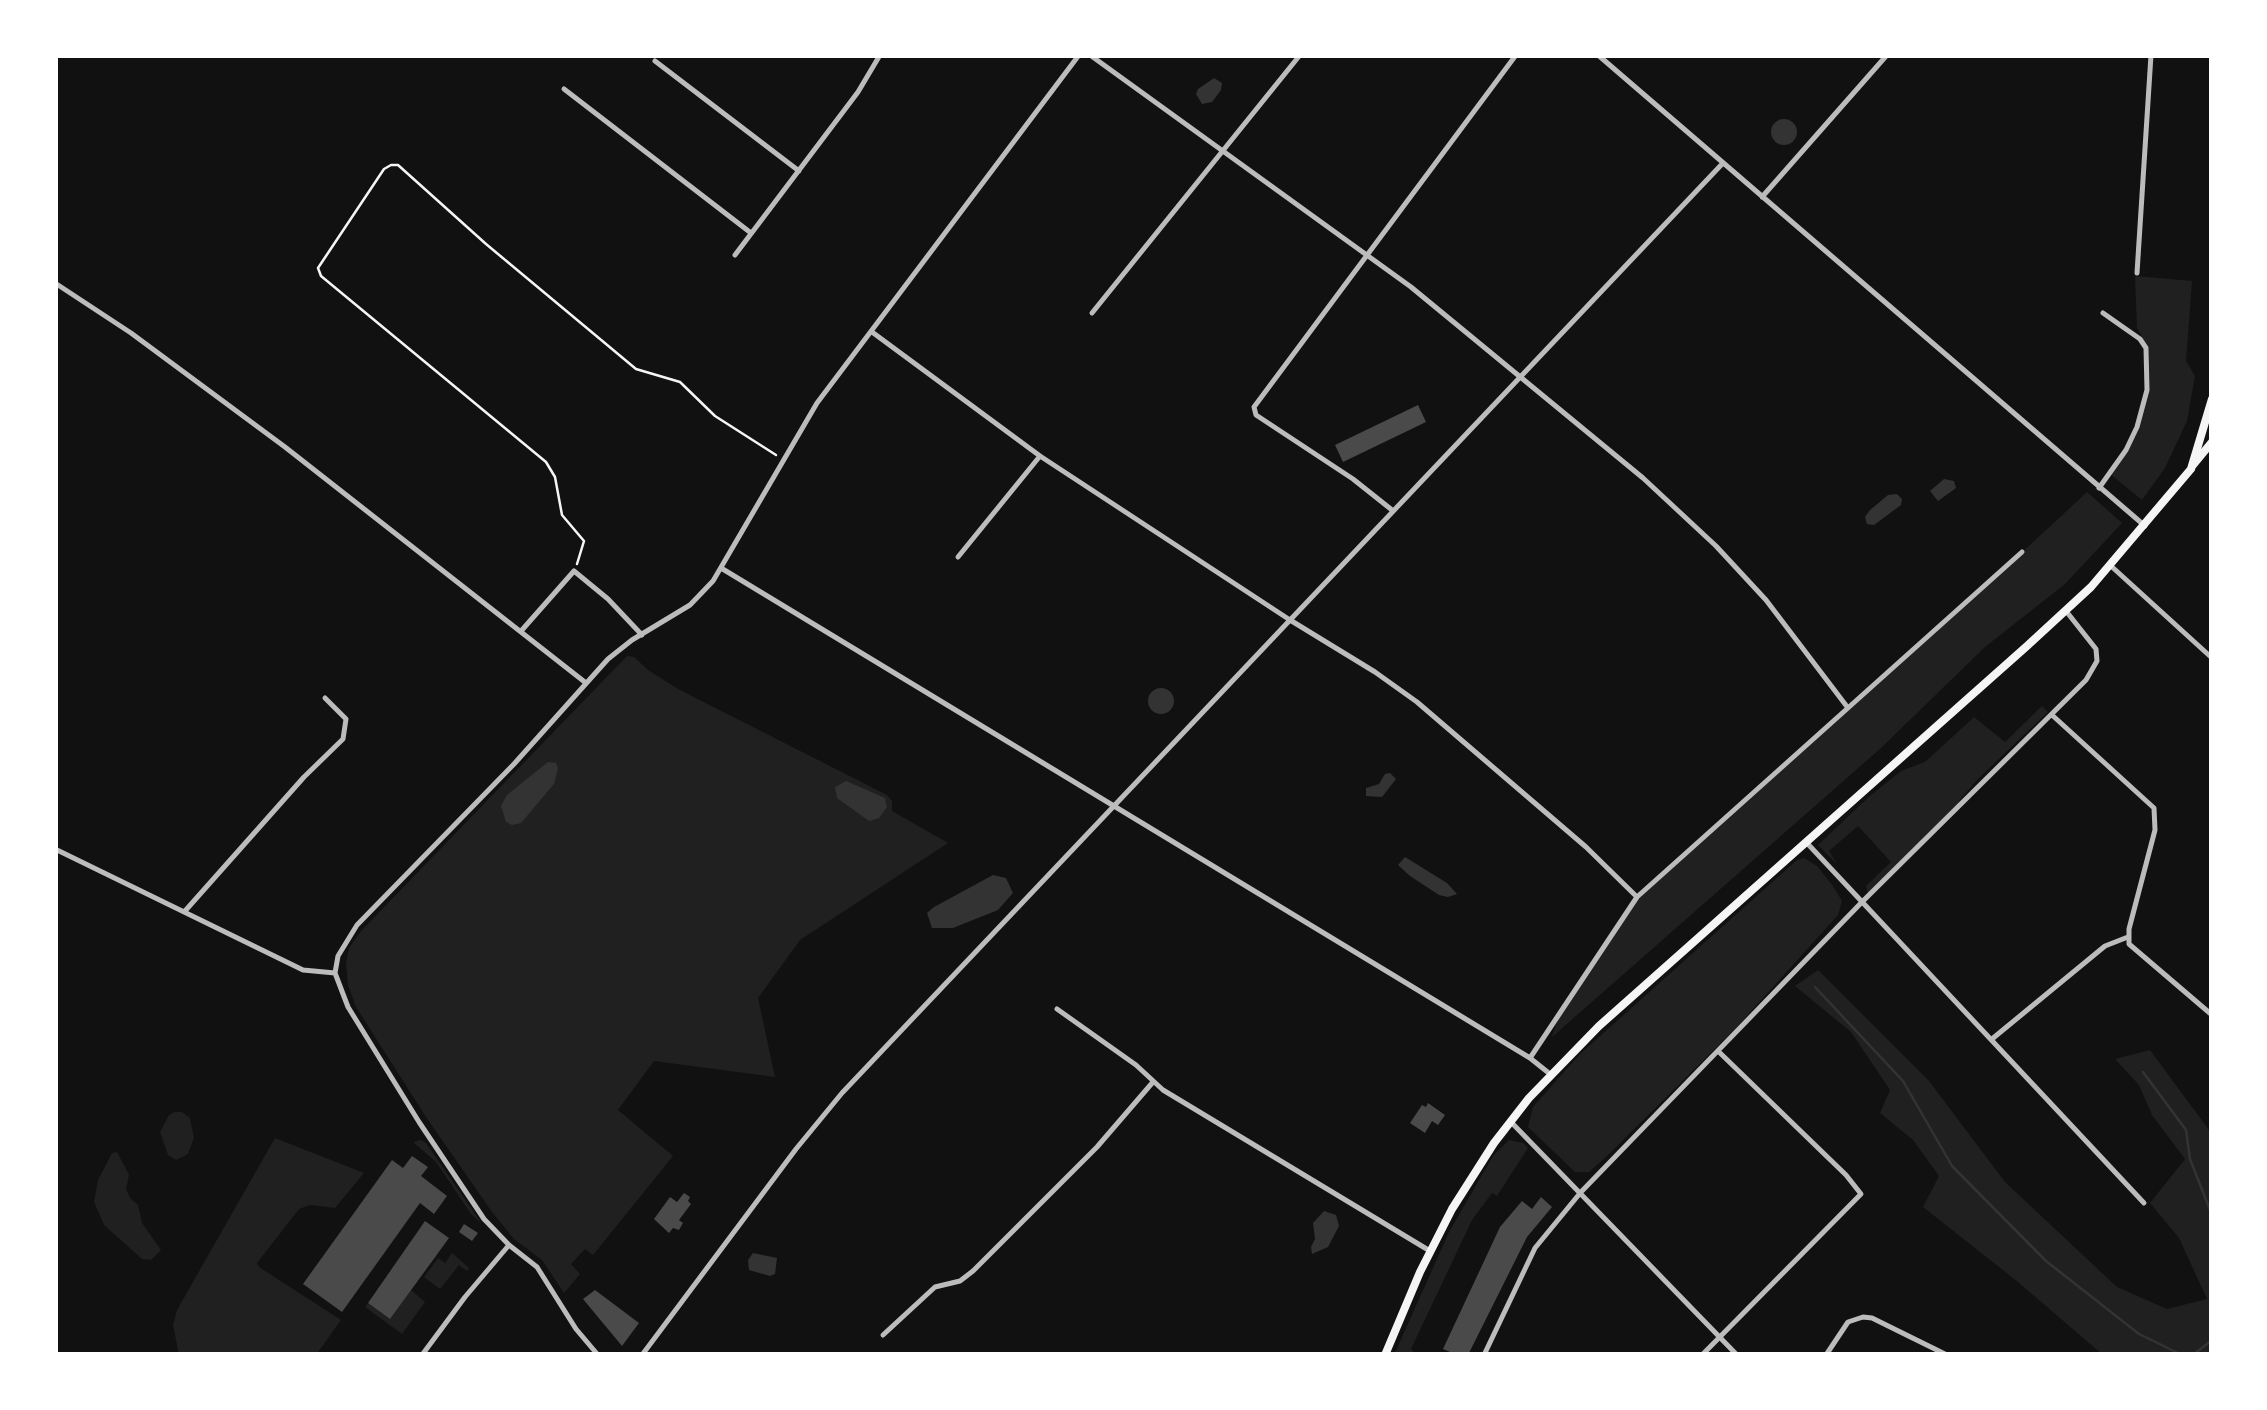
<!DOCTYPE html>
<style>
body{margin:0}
#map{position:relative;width:2267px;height:1410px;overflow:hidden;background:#111;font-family:Bitter,serif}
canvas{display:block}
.frame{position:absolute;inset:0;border:58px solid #fff;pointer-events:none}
</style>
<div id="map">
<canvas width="2267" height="1410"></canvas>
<div class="frame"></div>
</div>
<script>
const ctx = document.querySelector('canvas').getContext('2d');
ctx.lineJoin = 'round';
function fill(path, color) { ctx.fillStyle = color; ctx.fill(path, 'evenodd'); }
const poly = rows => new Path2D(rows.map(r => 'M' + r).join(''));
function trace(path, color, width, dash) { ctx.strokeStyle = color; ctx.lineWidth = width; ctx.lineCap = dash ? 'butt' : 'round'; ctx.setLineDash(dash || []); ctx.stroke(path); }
fill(poly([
 [2135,276,2192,281,2186,361,2195,376,2187,421,2165,468,2142,500,2110,474,2126,450,2145,406,2149,350,2137,328],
 [2087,492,2122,523,2065,584,1985,647,1881,748,1552,1037,1562,1007,1637,897,1961,609],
 [627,656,634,657,648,670,678,689,887,795,892,801,892,811,948,843,800,940,758,998,775,1077,654,1061,618,1110,673,1156,593,1255,585,1249,571,1264,580,1274,564,1293,542,1260,514,1239,492,1212,426,1117,356,1007,348,985,346,963,349,948,361,931],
 [2042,706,2048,712,1978,779,1959,801,1961,806,1869,898,1866,886,1891,862,1858,826,1829,851,1837,864,1818,845,1871,795,1901,771,1925,762,1974,717,2005,742],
 [1804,858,1817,866,1833,886,1842,901,1838,915,1736,1028,1607,1156,1589,1172,1575,1172,1528,1127,1533,1107,1580,1054,1797,860],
 [1818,970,1929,1081,2005,1182,2117,1287,2167,1309,2207,1299,2179,1238,2150,1203,2185,1159,2152,1115,2139,1085,2115,1059,2150,1050,2212,1134,2212,1355,2103,1355,2018,1282,1923,1207,1939,1176,1913,1140,1880,1113,1890,1090,1851,1032,1795,986],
 [175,1112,182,1112,190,1118,194,1138,188,1154,176,1160,168,1155,160,1132,169,1115],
 [275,1138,364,1173,335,1208,310,1205,299,1209,257,1263,259,1267,341,1320,316,1355,179,1355,173,1325,177,1310],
 [421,1140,426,1143,482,1224,471,1214,436,1162,413,1142],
 [1509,1140,1523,1143,1528,1148,1497,1196,1492,1193,1472,1220,1411,1349,1417,1355,1394,1355,1449,1232,1493,1156],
 [117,1152,129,1175,126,1189,130,1198,138,1205,142,1223,161,1250,151,1260,142,1259,104,1225,94,1202,98,1180,112,1153],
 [452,1253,469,1268,467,1271,459,1265,440,1289,424,1277,438,1258,445,1263],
 [411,1290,425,1302,402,1334,365,1307,368,1303,390,1319]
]), '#202020');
fill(poly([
 [1214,78,1222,83,1221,90,1212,102,1202,104,1196,94,1198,89],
 '1771 132a13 13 0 1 1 26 0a13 13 0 1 1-26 0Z',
 [1944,479,1954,481,1956,488,1938,501,1930,491],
 [1897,494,1902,499,1901,505,1874,525,1867,524,1865,517,1870,510,1888,495],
 '1148 701a13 13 0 1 1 26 0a13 13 0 1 1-26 0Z',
 [548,762,556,763,558,768,554,784,521,823,512,825,506,822,501,806,507,795],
 [1390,773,1396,779,1382,797,1366,796,1366,788,1379,784,1385,774],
 [846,781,885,798,887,807,879,818,869,821,837,798,835,787],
 [1405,857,1447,883,1457,894,1448,897,1439,895,1410,876,1398,865],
 [993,875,1006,878,1013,893,998,910,953,928,932,928,927,913,934,907],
 [1324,1211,1336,1215,1339,1226,1328,1247,1312,1254,1311,1247,1315,1239,1313,1223],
 [753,1253,777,1258,775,1274,770,1276,749,1270,748,1260]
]), '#333');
trace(poly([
 [1815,987,1903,1081,1952,1166,2046,1261,2139,1334,2182,1355],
 [2143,1072,2186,1130,2190,1159,2212,1215],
 [2193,1355,2212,1340]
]), '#333', 2.5);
fill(poly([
 [1418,405,1426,422,1343,462,1335,445],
 [1428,1103,1445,1115,1438,1125,1432,1121,1425,1133,1410,1123,1422,1105,1426,1107],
 [412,1156,428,1167,421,1176,447,1196,434,1214,420,1203,342,1312,303,1284,392,1160,403,1168],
 [684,1193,690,1197,688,1201,691,1204,679,1220,683,1223,679,1230,673,1228,669,1233,654,1219,670,1197,677,1202],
 [1541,1197,1552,1207,1527,1237,1468,1355,1457,1355,1443,1349,1500,1227,1522,1201,1532,1209],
 [425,1221,449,1238,390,1319,368,1303],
 [464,1224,478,1233,472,1241,459,1232],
 [595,1290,639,1323,622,1346,583,1299]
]), '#4a4a4a');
trace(poly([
 [577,564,584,541,562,515,555,477,546,462,321,276,318,268,384,169,391,165,398,165,486,244,636,369,680,382,715,416,776,455]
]), '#f5f5f5', 2.5);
trace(poly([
 [1090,55,1411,287,1643,478,1716,546,1766,600,1848,708],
 [1598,55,2145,526],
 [655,61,799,171],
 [564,89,751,233],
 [1762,197,1887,55],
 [735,255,858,92,880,55],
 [2137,273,2151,55],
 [55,283,131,333,285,447,586,683],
 [1092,313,1300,55],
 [872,332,1040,456,1290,620,1375,672,1417,702,1586,847,1637,897],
 [2099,488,2126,450,2137,427,2147,390,2146,348,2140,339,2103,313],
 [1392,510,1353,479,1256,415,1254,407,1516,55],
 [958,557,1040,456],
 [2111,566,2212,658],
 [721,568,1530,1058,1550,1074],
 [522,630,574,571,608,599,642,635],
 [2052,715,2154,808,2155,830,2129,929,2129,944,2212,1015],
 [1806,842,2144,1203],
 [55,849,303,970,335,973],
 [185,911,304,777,343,739,346,719,325,698],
 [1057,1009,1136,1065,1163,1090,1430,1251],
 [1992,1039,2105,946,2128,937],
 [1530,1058,1637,897,2022,552],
 [1510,1121,1737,1355],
 [883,1335,935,1287,960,1281,973,1271,1097,1147,1153,1082],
 [422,1355,465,1297,509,1245],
 [598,1355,576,1329,537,1267,509,1245,484,1219,419,1122,348,1007,335,973,338,956,357,925,514,764,608,659,632,640,690,605,713,581,817,403,1079,55],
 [642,1355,796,1149,842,1093,1723,163],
 [1484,1355,1535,1248,1581,1192,1861,903,2086,680,2097,661,2096,649,2066,611],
 [1702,1355,1861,1194,1846,1175,1718,1051],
 [1826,1355,1848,1322,1863,1317,1872,1318,1947,1355]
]), '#bcbcbc', 5);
trace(poly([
 [2193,465,2212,442]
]), '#f5f5f5', 8);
trace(poly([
 [1385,1355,1420,1272,1452,1209,1494,1143,1529,1098,1599,1026,2027,646,2091,587,2191,469,2212,399]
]), '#f5f5f5', 8);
</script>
